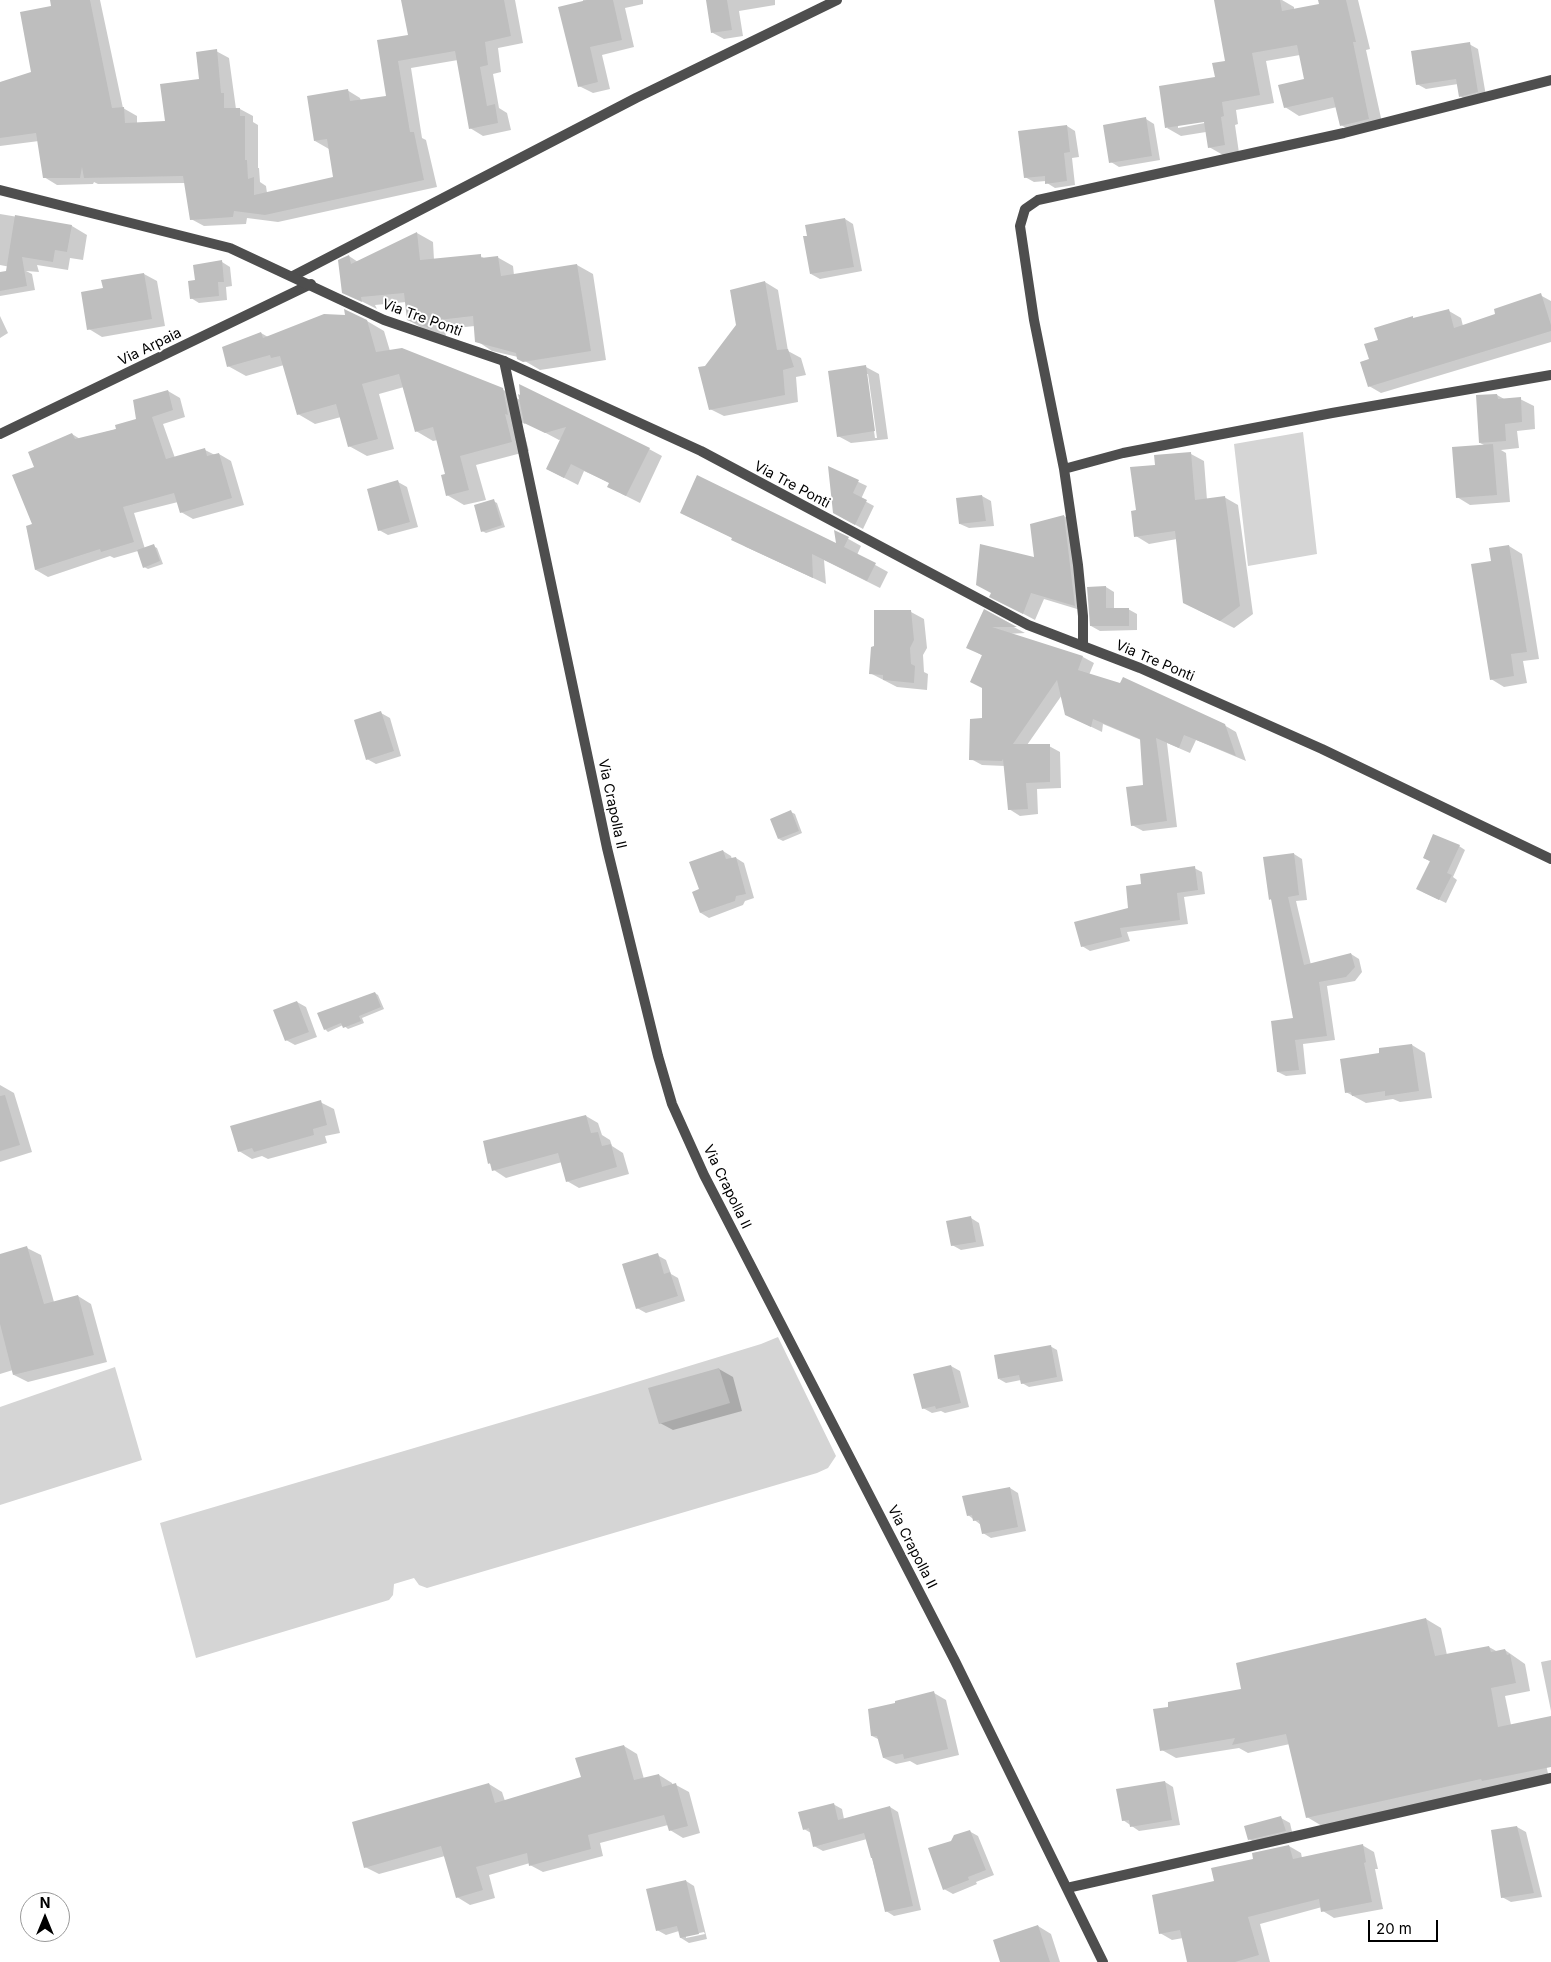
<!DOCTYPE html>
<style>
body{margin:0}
#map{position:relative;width:1551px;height:1962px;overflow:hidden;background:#fff;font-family:Inter,sans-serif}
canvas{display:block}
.north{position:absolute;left:20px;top:1892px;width:50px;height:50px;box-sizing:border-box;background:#fff;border:1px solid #999;border-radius:50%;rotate:0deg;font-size:14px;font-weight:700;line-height:20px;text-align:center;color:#000}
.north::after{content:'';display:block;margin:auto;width:18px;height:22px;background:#000;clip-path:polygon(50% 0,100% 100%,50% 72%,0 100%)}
.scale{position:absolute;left:1368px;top:1920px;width:70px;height:22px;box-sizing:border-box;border:2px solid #000;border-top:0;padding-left:6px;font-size:15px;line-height:18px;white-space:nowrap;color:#000;-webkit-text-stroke:4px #fff;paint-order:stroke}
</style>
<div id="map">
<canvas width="1551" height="1962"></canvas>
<div class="north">N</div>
<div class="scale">20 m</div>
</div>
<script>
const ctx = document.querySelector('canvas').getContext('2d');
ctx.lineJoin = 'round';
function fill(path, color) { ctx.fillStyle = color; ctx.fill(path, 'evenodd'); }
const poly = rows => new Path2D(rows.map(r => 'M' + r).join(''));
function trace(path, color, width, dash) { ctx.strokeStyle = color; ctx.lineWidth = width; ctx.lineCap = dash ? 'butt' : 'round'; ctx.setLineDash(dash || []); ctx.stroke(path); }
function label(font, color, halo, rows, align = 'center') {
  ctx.font = font + ' Inter,sans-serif'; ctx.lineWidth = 4; ctx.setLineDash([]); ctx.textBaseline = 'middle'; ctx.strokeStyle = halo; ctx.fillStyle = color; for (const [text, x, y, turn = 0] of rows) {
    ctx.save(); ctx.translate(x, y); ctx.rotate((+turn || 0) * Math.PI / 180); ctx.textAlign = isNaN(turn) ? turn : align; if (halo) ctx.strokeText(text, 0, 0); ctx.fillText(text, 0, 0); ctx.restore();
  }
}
fill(poly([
 [1303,432,1317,554,1248,566,1234,444],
 [778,1337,836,1456,828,1468,817,1473,427,1588,419,1585,414,1578,394,1584,393,1595,389,1600,196,1658,160,1523,604,1392,761,1344],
 [115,1367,142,1460,0,1505,0,1407]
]), '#d5d5d5');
fill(poly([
 [52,0,100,0,123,108,137,116,137,124,167,123,200,80,216,51,229,58,236,109,240,109,253,116,253,122,258,125,258,168,259,168,260,182,266,186,267,193,334,178,329,149,315,141,347,90,360,98,361,101,387,97,379,41,409,36,408,0,515,0,523,43,498,48,501,72,493,74,499,108,507,113,511,130,483,136,470,128,458,60,411,68,422,138,426,140,437,187,278,222,247,218,246,224,204,226,191,219,185,183,98,184,94,182,93,184,57,185,44,177,39,141,0,146,0,90,33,73,53,7],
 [583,0,643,0,643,4,625,8,634,47,602,55,610,89,593,93,579,86],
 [708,0,775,0,775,5,739,11,743,36,724,39,713,33],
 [1215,0,1282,0,1294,7,1294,10,1320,5,1319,0,1358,0,1370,49,1366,50,1383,127,1356,134,1341,125,1337,107,1299,116,1285,107,1306,80,1300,55,1266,61,1274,103,1236,110,1238,124,1235,125,1239,153,1223,155,1209,147,1206,132,1181,136,1167,128,1217,78,1226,62],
 [1210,120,1210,122,1178,128,1178,125],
 [1469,44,1478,49,1486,96,1468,101,1460,96,1458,84,1426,89,1417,84],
 [1146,119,1154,124,1160,160,1119,167,1111,162],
 [1067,126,1075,131,1079,157,1072,158,1075,185,1055,188,1047,183,1046,181,1034,182,1025,177],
 [0,214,72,226,87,235,83,260,70,258,68,270,37,265,39,272,26,271,32,274,35,290,0,296,0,274,21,269,0,265],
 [845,219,853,224,862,271,820,279,811,274],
 [417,233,433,242,434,260,480,256,486,259,497,257,513,266,514,275,577,265,593,274,606,360,540,370,518,357,492,351,477,341,475,326,445,329,446,337,424,329,408,320,406,302,375,305,377,309,343,292,349,256,358,262],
 [222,262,230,267,232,286,226,287,227,300,199,303,191,298,197,281],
 [144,274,157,281,165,326,102,337,89,329,104,289],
 [765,282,778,290,788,351,801,358,806,375,796,377,798,402,724,416,710,409,706,367,737,325],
 [1540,295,1551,301,1551,342,1381,393,1369,386,1371,360,1380,341,1412,317,1414,319,1449,311,1461,318,1463,326,1497,315],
 [0,316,8,333,0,338],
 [367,321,384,331,390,351,502,389,520,400,649,449,662,456,640,503,622,494,610,483,584,471,578,485,547,469,562,439,559,440,525,422,525,424,521,422,529,451,476,465,486,500,464,505,447,495,447,474,438,440,433,441,416,431,404,387,379,394,394,449,367,456,349,446,341,417,315,424,298,414,284,365,246,376,228,366,261,333,268,337],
 [866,367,879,374,888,439,851,443,838,436],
 [866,374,868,374,877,438,875,438],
 [168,391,180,398,185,417,163,424,175,458,205,450,215,455,219,454,231,461,244,505,193,519,181,512,178,502,134,513,145,549,153,546,157,548,163,564,148,569,144,567,138,551,114,558,110,556,48,577,36,570,27,527,33,525,35,468,72,434,80,439,117,429,138,419],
 [1497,395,1506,400,1520,399,1534,406,1535,429,1517,431,1519,448,1501,450,1506,453,1510,502,1470,505,1457,497,1486,446,1480,443],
 [1191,454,1204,461,1207,500,1224,497,1238,505,1253,614,1234,628,1198,610,1177,539,1149,544,1136,536,1137,511,1157,466],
 [829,468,867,486,861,499,874,506,863,529,843,518],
 [398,482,407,487,418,527,388,535,379,530],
 [982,496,991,501,994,526,969,528,960,524],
 [493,501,497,503,505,527,486,533,482,531],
 [681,513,837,545,836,532,861,546,857,555,888,572,880,588,824,560,826,584,746,547,733,538],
 [1064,516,1076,523,1087,612,1044,599,1035,620,1003,603,992,593,1035,559],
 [1509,546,1522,554,1539,659,1523,661,1527,683,1504,687,1491,679],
 [1106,587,1114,592,1114,609,1128,609,1137,614,1137,630,1100,631,1091,626],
 [984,611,1025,633,1007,634,1083,657,1094,663,1089,675,1224,725,1236,732,1246,761,1196,740,1190,753,1167,743,1177,827,1143,831,1132,825,1144,786,1141,740,1103,724,1102,732,1077,720,1062,695,1027,745,1049,746,1060,752,1061,788,1037,789,1038,814,1020,816,1009,809,1005,766,982,765,971,759,984,720,983,656,968,647],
 [911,612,924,619,927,648,923,655,924,672,928,674,927,690,897,687,870,673],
 [381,713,390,718,401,756,376,764,367,759],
 [791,812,795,814,802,833,783,841,779,839],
 [1459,846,1465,850,1453,877,1457,880,1446,903,1423,892,1431,862,1424,858],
 [723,851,731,856,732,859,736,858,744,863,754,898,745,901,743,905,709,918,701,913,701,890],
 [1294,854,1302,859,1307,900,1296,901,1311,965,1351,954,1359,959,1362,972,1355,981,1327,986,1335,1040,1303,1044,1306,1074,1286,1076,1278,1072,1295,1019,1272,900,1270,899],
 [1194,868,1202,872,1205,894,1184,897,1188,924,1127,932,1130,941,1090,951,1082,946,1130,909,1143,885],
 [375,993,378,995,384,1009,362,1018,364,1023,348,1029,343,1025,328,1032,325,1029],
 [297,1002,306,1007,317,1037,295,1045,286,1040],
 [1412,1045,1425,1053,1432,1098,1400,1102,1393,1099,1366,1103,1346,1092,1381,1054],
 [0,1085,14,1093,32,1152,0,1162],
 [320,1102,334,1109,340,1133,325,1136,327,1143,268,1159,262,1156,252,1159,239,1151],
 [586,1116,598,1123,602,1135,610,1140,612,1146,623,1153,629,1174,579,1188,567,1181,562,1162,506,1178,494,1170,492,1165,489,1163],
 [971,1218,979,1223,984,1246,961,1250,952,1245],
 [27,1248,41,1255,54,1302,78,1296,91,1304,107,1362,28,1382,14,1375,13,1370,0,1374,0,1256],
 [657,1255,666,1260,671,1274,678,1278,685,1301,646,1313,637,1308],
 [1050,1346,1057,1350,1063,1381,1029,1387,1022,1383,1021,1380,1006,1383,999,1379],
 [951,1366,960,1371,969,1407,945,1413,941,1411,932,1413,923,1408],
 [719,1369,733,1377,742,1411,673,1430,660,1423],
 [1010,1488,1018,1493,1026,1531,991,1538,983,1533,981,1525,968,1515],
 [1426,1619,1441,1628,1447,1655,1489,1647,1498,1652,1505,1650,1525,1664,1530,1691,1505,1696,1511,1725,1551,1718,1551,1759,1545,1760,1549,1778,1322,1826,1307,1817,1290,1744,1248,1753,1239,1748,1176,1758,1162,1750,1243,1690],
 [1551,1660,1551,1711,1541,1662],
 [934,1693,946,1700,959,1755,917,1765,910,1761,896,1764,884,1758,880,1740,872,1736,897,1704],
 [624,1746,637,1754,644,1779,659,1775,672,1783,673,1786,676,1785,689,1792,700,1833,683,1838,670,1830,668,1825,600,1843,603,1856,543,1872,530,1865,530,1863,489,1875,495,1898,470,1905,457,1897,445,1856,379,1874,365,1867,489,1784,502,1792,505,1801,582,1778],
 [1165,1782,1173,1787,1180,1825,1139,1831,1123,1820],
 [833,1804,842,1809,844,1819,890,1807,898,1812,921,1910,894,1916,886,1911,867,1839,823,1851,814,1846,811,1833,804,1829],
 [1281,1818,1290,1823,1293,1836,1258,1844,1249,1839],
 [1517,1827,1526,1832,1542,1897,1511,1902,1502,1897],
 [969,1831,978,1836,994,1875,976,1882,977,1884,953,1894,944,1889,952,1842],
 [1362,1845,1374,1852,1378,1869,1375,1869,1383,1909,1334,1918,1323,1911,1322,1907,1260,1924,1270,1962,1188,1962,1183,1938,1172,1940,1160,1933,1215,1881,1255,1860,1289,1846,1301,1853,1302,1858],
 [686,1881,694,1886,707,1939,689,1943,681,1938,679,1931,666,1935,657,1930],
 [704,1932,705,1934,686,1938,686,1936],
 [1038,1926,1051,1934,1060,1962,1002,1962]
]), '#0003');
fill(poly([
 [50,0,90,0,112,108,124,107,125,123,165,121,160,84,199,79,196,52,217,49,221,93,224,93,224,108,240,108,240,116,245,116,245,160,247,160,248,179,254,177,254,195,333,177,327,139,314,141,307,96,348,89,350,101,386,96,377,40,408,35,401,0,504,0,511,36,485,42,488,65,480,67,487,106,495,104,498,123,469,129,455,51,398,61,410,132,414,132,424,180,265,215,234,211,233,217,190,220,183,176,84,178,82,167,80,178,43,178,36,133,0,138,0,82,31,72,20,12,51,6],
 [587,0,613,0,622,40,590,47,598,82,578,87,558,7],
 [706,0,727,0,732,30,711,33],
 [1214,0,1280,0,1282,11,1319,4,1318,0,1346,0,1356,42,1353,42,1369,119,1340,126,1333,97,1284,108,1278,85,1304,79,1297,45,1252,53,1260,95,1222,102,1224,116,1221,117,1225,145,1208,148,1204,122,1165,128,1159,86,1215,77,1212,63,1225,61],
 [1470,42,1478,92,1459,97,1456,79,1416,85,1411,51],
 [1146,117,1152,156,1109,163,1103,125],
 [1067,125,1070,152,1064,153,1067,181,1045,184,1045,176,1024,178,1018,131],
 [15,215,72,225,67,252,55,250,53,262,22,257,27,286,0,291,0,272,6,271],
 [845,218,854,267,810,274,803,236,807,236,805,225],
 [417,232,420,260,481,254,481,258,498,256,501,276,577,264,591,351,523,362,517,359,516,353,475,342,473,316,430,321,432,329,407,320,404,293,361,297,362,302,342,293,338,260,349,255,351,264],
 [222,260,224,282,218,282,219,296,190,299,188,281,195,280,193,265],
 [144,273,152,319,87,330,81,292,103,288,101,280],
 [765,281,777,350,788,349,794,367,783,370,785,395,709,410,698,367,705,366,736,325,730,290],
 [1541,293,1551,325,1551,331,1368,387,1360,362,1369,359,1364,344,1378,340,1374,328,1413,316,1413,318,1449,309,1454,328,1495,314,1494,309],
 [344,309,367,320,376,352,402,348,503,388,508,415,505,414,512,442,460,456,469,490,446,496,441,475,445,474,433,427,415,432,399,374,362,384,378,439,348,447,336,404,297,415,280,356,271,358,270,355,227,367,222,347,261,332,263,338,324,314,345,315],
 [866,365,875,431,837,437,828,371],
 [519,384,650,448,626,496,607,487,609,483,571,464,564,478,546,469,566,427,545,433,524,423,518,394,520,395],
 [168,390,173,410,152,417,166,459,205,448,207,456,219,453,232,498,180,513,174,493,123,507,134,542,101,552,100,549,35,570,26,526,32,524,12,475,34,467,28,452,72,433,75,439,116,429,115,425,136,419,133,400],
 [1497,394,1498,399,1521,397,1522,422,1505,424,1506,441,1479,443,1476,395],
 [1493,444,1497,495,1456,498,1452,447],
 [1191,452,1195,500,1225,496,1240,606,1220,621,1183,603,1175,531,1134,537,1131,511,1136,510,1130,467,1155,465,1154,455],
 [828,466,859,480,853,493,867,500,855,525,833,513],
 [697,475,836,543,834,530,849,537,844,547,876,563,867,581,812,554,813,578,731,540,732,538,680,513],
 [398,480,410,522,378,531,367,489],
 [982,495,986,521,959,524,956,498],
 [494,499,502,525,481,532,474,505],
 [1064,515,1075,606,1031,593,1023,614,989,597,991,593,976,585,980,544,1034,557,1030,524],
 [154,544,160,561,143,568,137,550],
 [1509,545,1527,652,1511,654,1514,676,1490,680,1471,564,1491,561,1489,548],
 [1106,586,1106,608,1129,608,1129,626,1090,626,1087,587],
 [984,609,1017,627,992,627,1083,656,1078,670,1120,683,1123,677,1225,724,1236,756,1184,735,1179,748,1156,738,1167,821,1131,826,1126,787,1143,785,1140,739,1093,719,1091,727,1065,715,1057,680,1013,744,1050,744,1050,782,1026,783,1028,809,1008,810,1003,759,1002,761,969,760,970,719,982,718,982,688,970,682,982,655,966,648],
 [874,610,911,610,914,640,910,648,911,664,915,666,914,683,883,680,883,675,869,674,871,647,874,646],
 [381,711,394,751,366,760,354,720],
 [791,810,799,831,778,839,770,819],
 [1433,834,1460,845,1447,873,1452,875,1439,900,1416,889,1430,861,1423,858],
 [723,850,726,859,736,857,746,894,736,896,735,901,700,913,692,892,699,889,689,862],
 [1294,853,1299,895,1288,897,1304,965,1351,953,1355,967,1346,977,1319,982,1327,1036,1295,1040,1299,1070,1277,1072,1271,1021,1293,1018,1271,899,1269,900,1263,857],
 [1195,866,1198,890,1177,893,1180,920,1120,928,1122,937,1081,947,1074,922,1128,908,1126,886,1141,884,1140,874],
 [375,992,381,1007,359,1016,361,1021,343,1028,341,1023,324,1030,317,1013],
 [297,1001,309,1032,285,1041,273,1010],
 [1412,1044,1419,1091,1385,1096,1385,1091,1352,1096,1351,1092,1345,1093,1340,1059,1379,1053,1379,1048],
 [5,1095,20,1145,0,1151,0,1096],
 [321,1100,327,1125,313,1129,314,1135,254,1152,252,1148,238,1152,230,1126],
 [586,1115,591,1133,598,1132,602,1146,611,1144,617,1167,566,1182,558,1153,492,1171,490,1163,488,1164,483,1141],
 [971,1216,976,1242,951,1246,946,1221],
 [27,1246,44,1304,78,1295,94,1355,13,1375,0,1324,0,1254],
 [658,1253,664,1274,670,1272,678,1296,636,1309,622,1264],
 [1051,1345,1057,1377,1021,1384,1019,1375,998,1379,994,1355],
 [951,1365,961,1403,936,1409,935,1406,922,1409,913,1374],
 [719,1368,730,1403,659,1424,648,1388],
 [1010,1487,1018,1527,982,1534,979,1520,973,1521,972,1515,967,1516,962,1496],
 [1426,1618,1435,1656,1489,1646,1491,1652,1505,1649,1507,1655,1510,1654,1516,1683,1491,1688,1498,1727,1551,1716,1551,1767,1482,1781,1481,1779,1306,1818,1286,1734,1232,1745,1235,1738,1160,1751,1153,1709,1168,1707,1168,1702,1241,1689,1236,1663],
 [934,1691,948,1749,904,1759,903,1754,883,1758,877,1736,871,1736,868,1709,895,1703,895,1701],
 [624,1745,634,1780,659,1774,662,1787,676,1783,688,1826,669,1831,664,1815,588,1835,591,1849,529,1866,527,1853,476,1867,483,1890,456,1898,441,1846,364,1868,352,1822,489,1783,495,1803,581,1777,575,1758],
 [1165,1781,1172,1820,1130,1827,1129,1820,1122,1821,1116,1789],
 [834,1803,838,1820,890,1806,913,1906,885,1912,872,1858,871,1858,864,1833,813,1847,809,1828,803,1830,798,1812],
 [1281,1816,1286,1831,1248,1840,1244,1826],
 [1517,1826,1534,1893,1501,1898,1491,1830],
 [970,1830,986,1870,968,1877,969,1880,943,1890,928,1848,951,1841,954,1835],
 [1363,1844,1366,1862,1364,1863,1372,1902,1321,1912,1319,1899,1248,1917,1259,1955,1235,1962,1187,1962,1180,1930,1159,1934,1152,1895,1214,1881,1211,1868,1253,1859,1252,1853,1289,1845,1293,1859],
 [686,1880,699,1934,680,1938,677,1926,656,1931,646,1889],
 [1038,1925,1050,1962,1000,1962,993,1940]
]), '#bebebe');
trace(poly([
 [293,276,636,98,837,0],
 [504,361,607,848,658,1056,672,1104,704,1175,955,1661,1103,1962],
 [0,434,311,284],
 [1064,469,1123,453,1332,413,1551,375],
 [1083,646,1083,616,1078,565,1064,469,1034,320,1020,226,1025,209,1038,200,1344,133,1551,80],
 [1067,1888,1551,1778]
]), '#4e4e4e', 10);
trace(poly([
 [0,190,230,248,384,320,504,361,701,451,1028,625,1140,668,1322,749,1551,859]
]), '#4e4e4e', 10);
label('14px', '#000', '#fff', [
 ["Via Tre Ponti",422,318,20],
 ["Via Arpaia",150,347,-26],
 ["Via Tre Ponti",792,485,28],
 ["Via Tre Ponti",1155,661,23],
 ["Via Crapolla II",612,804,78],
 ["Via Crapolla II",727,1187,64],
 ["Via Crapolla II",912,1547,63]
]);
</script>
